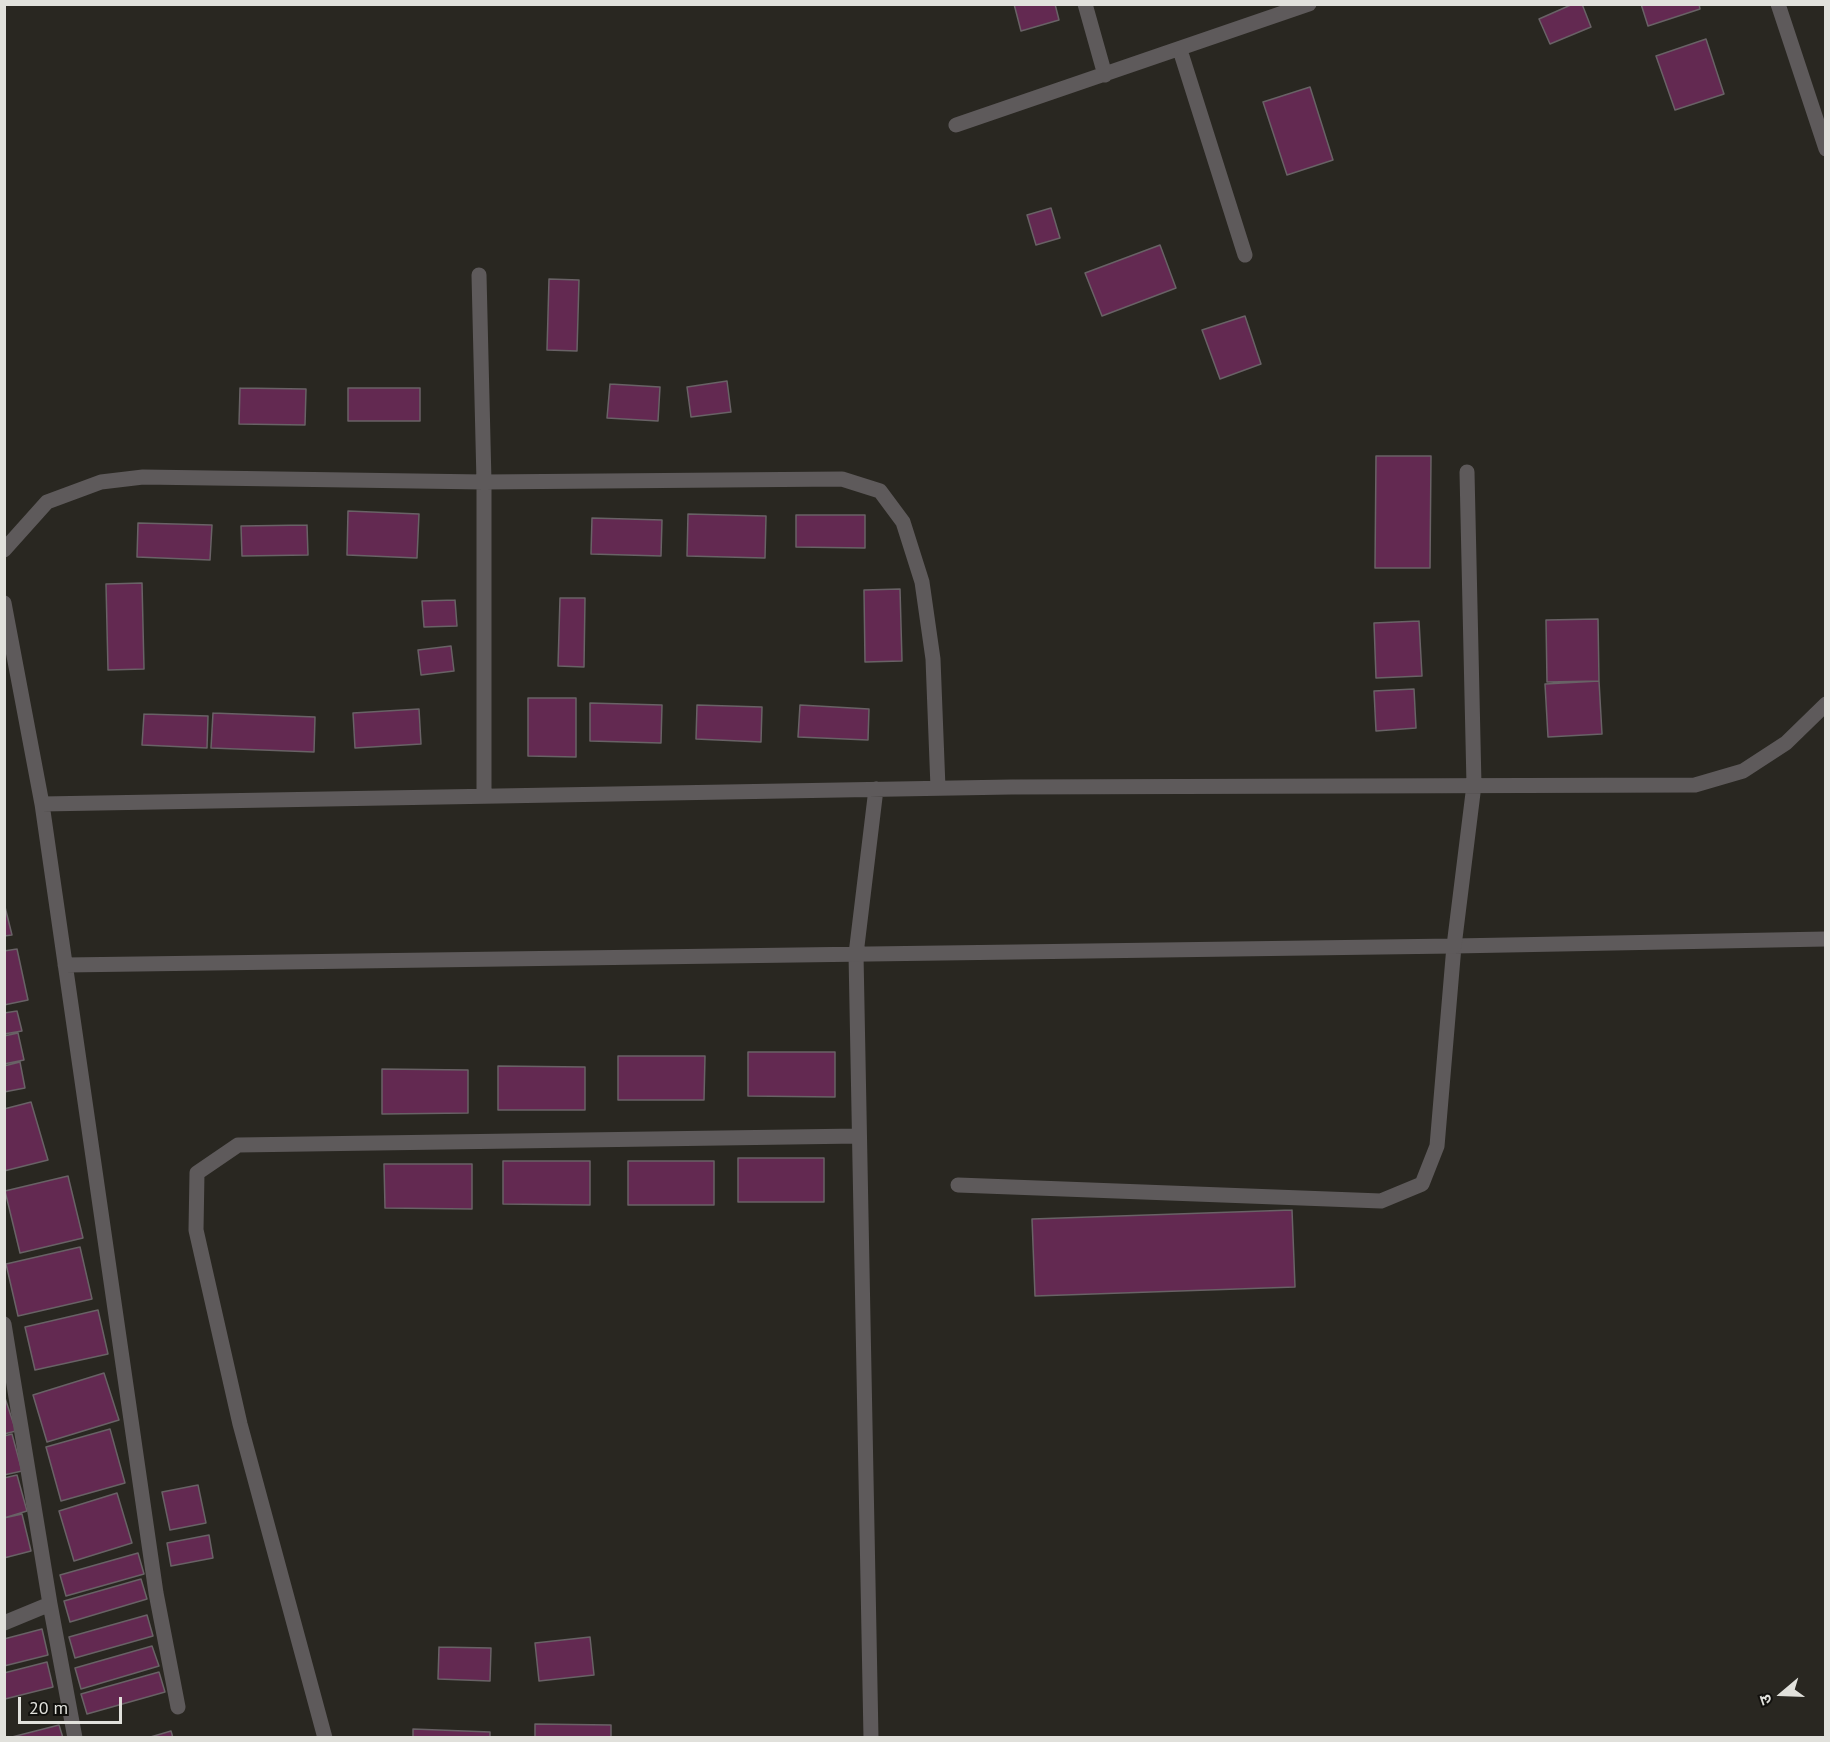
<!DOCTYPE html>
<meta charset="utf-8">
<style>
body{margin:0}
#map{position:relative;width:1830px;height:1742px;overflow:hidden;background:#292721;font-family:"PT Sans","Noto Sans Devanagari",sans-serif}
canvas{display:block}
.frame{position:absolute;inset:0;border:6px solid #e1e1dc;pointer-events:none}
.north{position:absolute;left:1752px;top:1664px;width:60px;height:60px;-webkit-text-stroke:4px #11100d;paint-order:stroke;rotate:251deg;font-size:16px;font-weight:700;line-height:24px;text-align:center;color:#e1e1dc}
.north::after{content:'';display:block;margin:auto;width:21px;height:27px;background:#e1e1dc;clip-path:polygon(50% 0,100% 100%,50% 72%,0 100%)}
.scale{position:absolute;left:18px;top:1697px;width:104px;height:27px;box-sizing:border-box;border:3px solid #e1e1dc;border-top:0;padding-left:8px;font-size:18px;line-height:21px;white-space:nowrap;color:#e1e1dc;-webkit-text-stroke:4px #11100d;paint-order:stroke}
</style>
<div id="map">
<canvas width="1830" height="1742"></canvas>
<div class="frame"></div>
<div class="north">उ</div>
<div class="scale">20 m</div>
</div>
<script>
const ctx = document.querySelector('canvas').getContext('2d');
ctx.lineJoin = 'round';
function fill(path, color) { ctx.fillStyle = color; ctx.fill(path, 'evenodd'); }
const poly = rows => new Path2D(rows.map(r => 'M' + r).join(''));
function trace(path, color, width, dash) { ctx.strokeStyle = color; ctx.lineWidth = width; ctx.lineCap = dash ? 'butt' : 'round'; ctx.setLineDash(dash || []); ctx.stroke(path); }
const building = poly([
 [1014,4,1055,4,1059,20,1021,31,1014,4],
 [1573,4,1582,4,1591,27,1550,44,1539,19,1573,4],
 [1641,4,1699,4,1700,9,1648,26,1641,4],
 [1706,39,1724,94,1675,110,1656,56,1706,39],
 [1310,87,1333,160,1287,175,1263,102,1310,87],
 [1051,208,1060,238,1036,245,1027,215,1051,208],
 [1160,245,1176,288,1102,316,1085,273,1160,245],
 [549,279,579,280,577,351,547,350,549,279],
 [1245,316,1261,364,1220,379,1202,330,1245,316],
 [727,381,731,412,691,417,687,387,727,381],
 [610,384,660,387,658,421,607,418,610,384],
 [240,388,306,389,305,425,239,424,240,388],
 [348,388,420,388,420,421,348,421,348,388],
 [1376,456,1431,456,1430,568,1375,568,1376,456],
 [348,511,419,514,417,558,347,555,348,511],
 [688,514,766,516,765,558,687,556,688,514],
 [796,515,865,515,865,548,796,547,796,515],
 [592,518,662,520,661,556,591,554,592,518],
 [138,523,212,525,210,560,137,557,138,523],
 [307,525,308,555,242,556,241,526,307,525],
 [142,583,144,669,108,670,106,584,142,583],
 [900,589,902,661,865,662,864,590,900,589],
 [560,598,585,598,584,667,558,666,560,598],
 [455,600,457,626,424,627,422,601,455,600],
 [1598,619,1599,681,1547,682,1546,620,1598,619],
 [1419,621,1422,676,1376,678,1374,623,1419,621],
 [451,646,454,671,421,675,418,650,451,646],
 [1599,681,1602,734,1548,737,1545,684,1599,681],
 [1414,689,1416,728,1376,731,1374,691,1414,689],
 [528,698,576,698,576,757,528,756,528,698],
 [590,703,662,705,661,743,590,741,590,703],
 [697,705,762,707,761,742,696,739,697,705],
 [800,705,869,709,868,740,798,737,800,705],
 [419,709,421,744,355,748,353,713,419,709],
 [213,713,315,717,314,752,211,748,213,713],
 [144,714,208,716,207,748,142,745,144,714],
 [4,903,12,935,4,936,4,903],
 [17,949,28,1000,4,1005,4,951,17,949],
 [17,1011,22,1031,4,1034,4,1013,17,1011],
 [18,1033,24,1060,4,1064,4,1036,18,1033],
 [748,1052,835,1052,835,1097,748,1096,748,1052],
 [618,1056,705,1056,704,1100,618,1100,618,1056],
 [20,1062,25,1088,4,1092,4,1066,20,1062],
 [498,1066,585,1067,585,1110,498,1110,498,1066],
 [382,1069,468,1070,468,1113,382,1114,382,1069],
 [31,1102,48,1160,4,1171,4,1109,31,1102],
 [738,1158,824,1158,824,1202,738,1202,738,1158],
 [503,1161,590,1161,590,1205,503,1204,503,1161],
 [628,1161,714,1161,714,1205,628,1205,628,1161],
 [384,1164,472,1164,472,1209,385,1208,384,1164],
 [68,1176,83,1238,20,1253,5,1191,68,1176],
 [1292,1210,1295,1287,1035,1296,1032,1219,1292,1210],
 [80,1247,92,1299,18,1316,6,1264,80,1247],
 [98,1310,108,1354,35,1370,25,1327,98,1310],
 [104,1373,119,1420,47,1442,33,1395,104,1373],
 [4,1395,16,1431,4,1434,4,1395],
 [110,1429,125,1483,61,1501,46,1447,110,1429],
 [12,1434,22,1471,4,1475,4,1436,12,1434],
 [17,1475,27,1511,4,1518,4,1478,17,1475],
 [198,1485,206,1523,170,1530,162,1492,198,1485],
 [117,1493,132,1543,74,1561,59,1511,117,1493],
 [22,1514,31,1551,4,1558,4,1518,22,1514],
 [209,1535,213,1558,171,1566,167,1543,209,1535],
 [138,1553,144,1574,66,1596,60,1575,138,1553],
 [141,1579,147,1599,70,1622,64,1601,141,1579],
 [147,1615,153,1636,75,1658,69,1637,147,1615],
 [42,1629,48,1655,4,1666,4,1639,42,1629],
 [590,1637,594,1675,539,1681,535,1643,590,1637],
 [152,1646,159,1666,81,1689,75,1668,152,1646],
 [439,1647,491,1648,490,1681,438,1679,439,1647],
 [47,1662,53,1687,5,1699,4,1673,47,1662],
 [159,1672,165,1692,87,1714,81,1694,159,1672],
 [535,1724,611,1725,611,1738,535,1738,535,1724],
 [59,1725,63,1738,12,1738,12,1737,59,1725],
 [413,1729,490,1732,490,1738,413,1738,413,1729],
 [171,1731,173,1738,147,1738,171,1731]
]);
fill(building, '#632951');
trace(building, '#696266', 1.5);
trace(poly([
 [856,954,871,1738],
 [958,1185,1381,1201,1422,1184,1437,1146,1454,946,1826,939],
 [325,1738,240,1424,196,1230,197,1173,238,1145,859,1136]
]), '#5e5a5b', 15);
trace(poly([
 [1085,4,1105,75],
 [1778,4,1826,149],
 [1180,50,1245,255],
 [956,125,1309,4],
 [479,275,484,482,484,796],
 [4,550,47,502,101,482,143,477,484,482,842,479,880,491,903,522,922,582,933,659,938,788],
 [4,603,42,804,156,1593,178,1707],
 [42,804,1011,787,1695,785,1743,771,1786,743,1826,704],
 [856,954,876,789],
 [65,965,1454,946,1474,785,1467,472],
 [4,1324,50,1604,75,1738],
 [4,1623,50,1604]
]), '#5e5a5b', 15);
</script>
